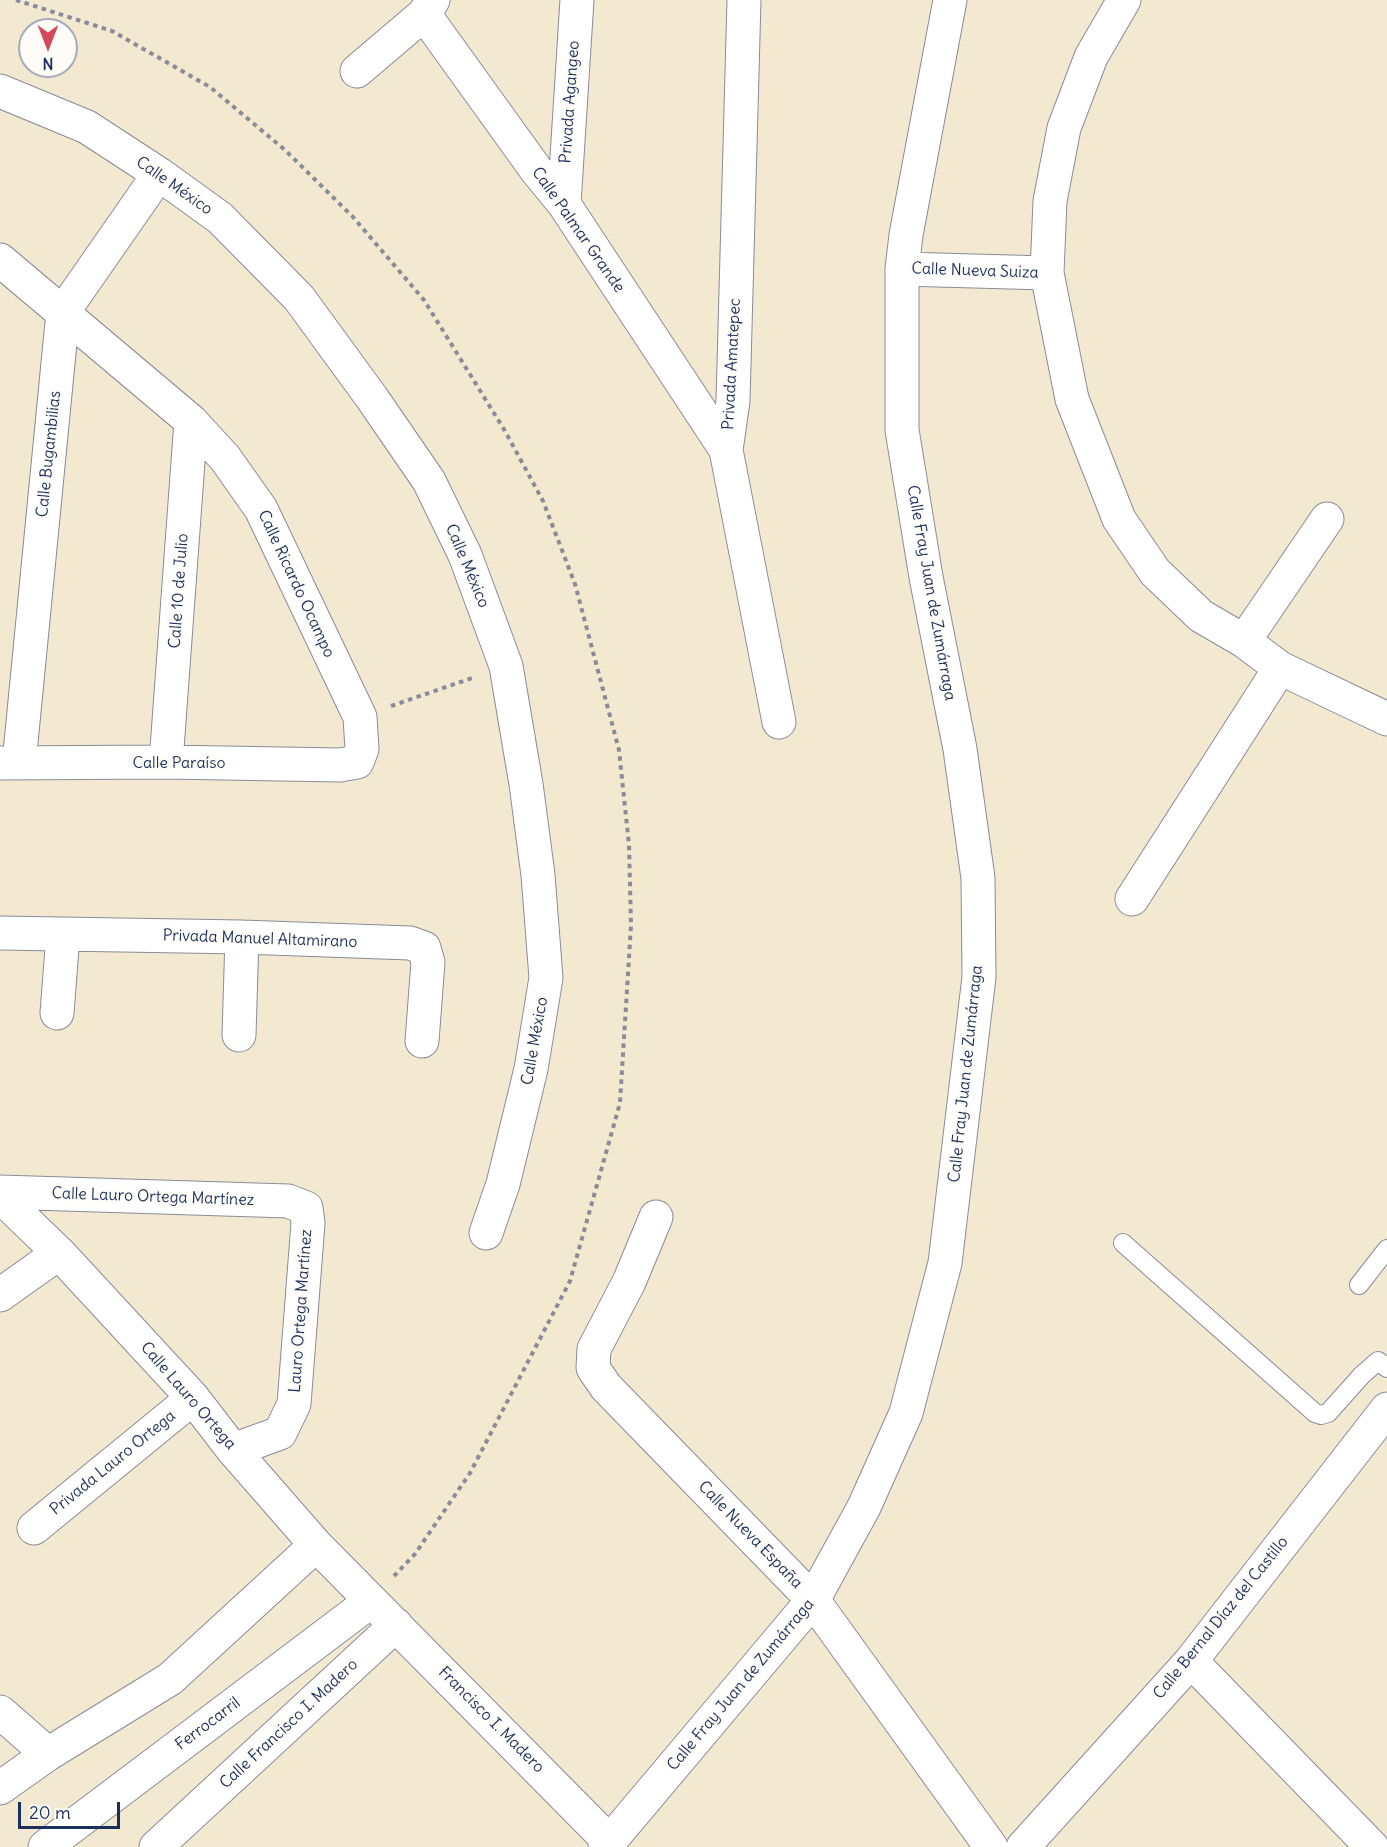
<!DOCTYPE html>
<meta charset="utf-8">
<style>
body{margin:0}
#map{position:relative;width:1387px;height:1847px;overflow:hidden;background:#f3e9d1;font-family:Delius,sans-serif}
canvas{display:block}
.north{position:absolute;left:18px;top:18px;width:60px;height:60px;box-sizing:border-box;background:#fdfcf7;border:2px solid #a3aaba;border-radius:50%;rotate:180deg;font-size:16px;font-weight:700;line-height:24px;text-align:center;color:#1b2f5e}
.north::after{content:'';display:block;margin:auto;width:21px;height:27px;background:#d1495b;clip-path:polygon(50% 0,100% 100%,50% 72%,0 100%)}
.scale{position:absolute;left:18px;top:1802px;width:102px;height:27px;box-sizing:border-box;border:3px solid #1b2f5e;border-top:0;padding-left:8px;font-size:18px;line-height:21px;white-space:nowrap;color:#1b2f5e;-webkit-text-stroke:4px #fdfcf7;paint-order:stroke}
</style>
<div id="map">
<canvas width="1387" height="1847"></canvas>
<div class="north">N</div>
<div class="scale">20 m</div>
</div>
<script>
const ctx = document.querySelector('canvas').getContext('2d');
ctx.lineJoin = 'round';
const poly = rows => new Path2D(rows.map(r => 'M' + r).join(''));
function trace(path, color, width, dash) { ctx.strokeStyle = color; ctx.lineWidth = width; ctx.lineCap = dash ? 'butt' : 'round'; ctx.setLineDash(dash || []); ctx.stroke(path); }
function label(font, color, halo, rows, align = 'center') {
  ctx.font = font + ' Delius,sans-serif'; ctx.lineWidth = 5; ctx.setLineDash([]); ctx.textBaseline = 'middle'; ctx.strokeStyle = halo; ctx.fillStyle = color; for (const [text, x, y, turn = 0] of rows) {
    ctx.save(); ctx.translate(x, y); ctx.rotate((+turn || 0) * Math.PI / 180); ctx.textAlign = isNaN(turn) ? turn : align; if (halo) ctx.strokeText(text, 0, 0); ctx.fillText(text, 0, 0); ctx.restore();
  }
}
const lane = poly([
 [1123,1243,1315,1413,1321,1415,1328,1413,1362,1375,1378,1361,1387,1368],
 [1359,1285,1387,1249]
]);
const street = poly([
 [744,0,733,401,726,450,779,722],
 [1124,0,1091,57,1064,128,1050,201,1047,273,1072,399,1119,519,1155,572,1201,616,1244,641,1280,668,1387,719],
 [424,14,537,171,564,204,726,450],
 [357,71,424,14,433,0],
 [0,91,87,127,159,174,220,218,299,298,372,398,429,481,465,555,506,666,526,784,538,875,546,978,531,1069,503,1184,486,1233],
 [564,204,577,0],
 [0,260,191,421,225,458,261,509,360,717,362,749,357,762,340,765,166,762,0,763],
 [902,269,1047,273],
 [1244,641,1327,519],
 [166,762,191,421],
 [19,763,63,312,159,174],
 [1132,899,1280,668],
 [0,933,242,937,410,943,424,948,428,962,422,1041],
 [57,1013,63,935],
 [239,1035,242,937],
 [0,1192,288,1201,306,1208,308,1223,294,1404,280,1433,233,1450],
 [0,1196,59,1253,193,1398,233,1450,316,1545,609,1841],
 [656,1217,629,1282,594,1349,593,1368,606,1387,813,1600,991,1847],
 [0,1295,59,1253],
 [34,1528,193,1398],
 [1191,1661,1372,1847],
 [0,1712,48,1754],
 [0,1788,48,1754,170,1679,316,1545],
 [45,1847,371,1601],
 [156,1847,396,1625],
 [605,1847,813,1600,864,1507,906,1413,945,1263,979,977,978,878,960,749,926,577,902,430,902,269,906,235,950,0],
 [1023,1847,1191,1661,1387,1409]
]);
trace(lane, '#878c98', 20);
trace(street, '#878c98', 35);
trace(poly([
 [16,0,112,31,210,87,285,150,353,217,424,300,505,431,543,501,575,584,619,750,629,845,631,925,620,1103,570,1281,470,1473,415,1554,394,1576],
 [391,706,475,677]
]), '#878c98', 4, [4.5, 4.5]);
trace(lane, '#fff', 18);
trace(street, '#fff', 33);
label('16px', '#1b2f5e', '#fdfcf7', [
 ["Privada Agangeo",570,102,-86],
 ["Calle México",174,186,35],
 ["Calle Palmar Grande",578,230,55],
 ["Calle Nueva Suiza",975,271,2],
 ["Privada Amatepec",732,364,-87],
 ["Calle Bugambilias",49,454,-84],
 ["Calle México",467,566,67],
 ["Calle Ricardo Ocampo",296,584,65],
 ["Calle 10 de Julio",179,591,-86],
 ["Calle Fray Juan de Zumárraga",931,593,80],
 ["Calle Paraíso",179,763],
 ["Privada Manuel Altamirano",260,939,2],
 ["Calle México",535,1041,-80],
 ["Calle Fray Juan de Zumárraga",966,1074,-84],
 ["Calle Lauro Ortega Martínez",153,1197,2],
 ["Lauro Ortega Martínez",301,1311,-86],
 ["Calle Lauro Ortega",188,1396,49],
 ["Privada Lauro Ortega",113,1463,-39],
 ["Calle Nueva España",750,1535,46],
 ["Calle Bernal Díaz del Castillo",1221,1618,-51],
 ["Calle Fray Juan de Zumárraga",741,1685,-50],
 ["Francisco I. Madero",491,1720,45],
 ["Ferrocarril",208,1724,-37],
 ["Calle Francisco I. Madero",289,1724,-43]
]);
</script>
